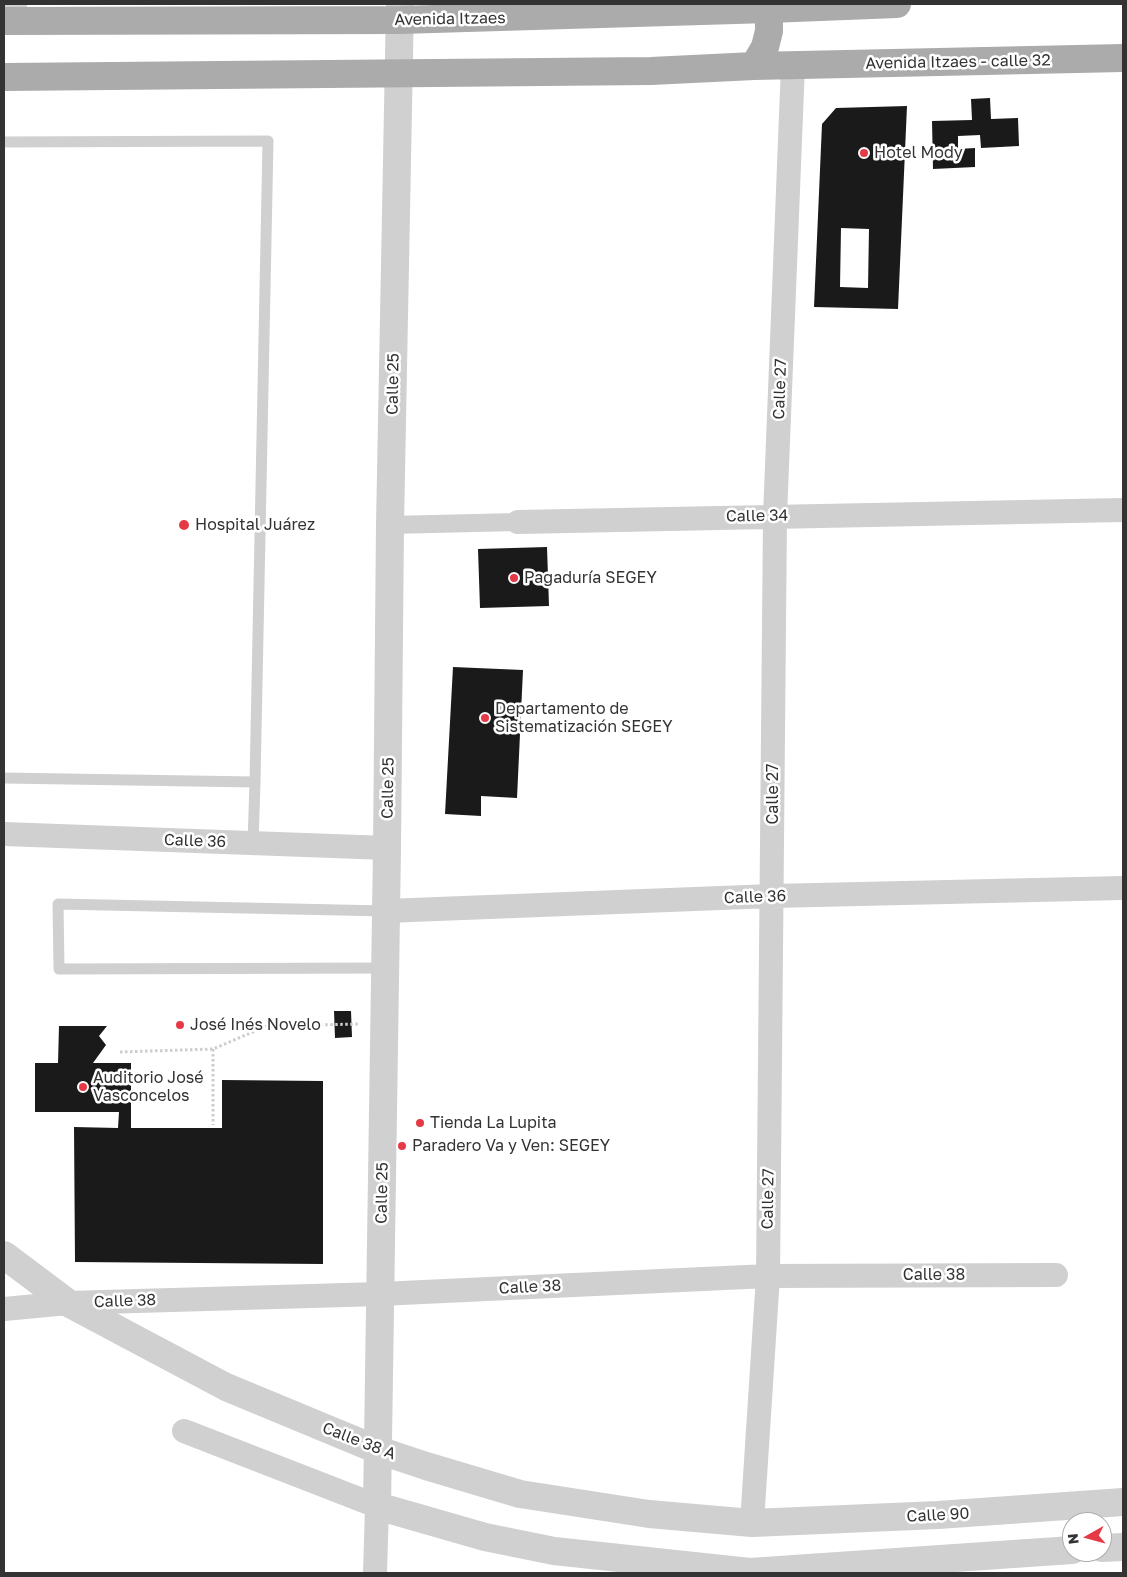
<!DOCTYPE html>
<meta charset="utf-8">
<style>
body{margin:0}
#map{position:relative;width:1127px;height:1577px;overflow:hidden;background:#fff;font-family:"Golos Text",sans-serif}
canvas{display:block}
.frame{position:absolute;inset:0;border:5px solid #333;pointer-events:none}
.north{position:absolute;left:1062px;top:1512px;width:50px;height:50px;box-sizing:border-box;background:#fff;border:1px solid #adadad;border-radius:50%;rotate:263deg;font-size:14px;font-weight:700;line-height:20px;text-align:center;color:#333}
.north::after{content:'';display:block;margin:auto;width:18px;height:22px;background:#e63946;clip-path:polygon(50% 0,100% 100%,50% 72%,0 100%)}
</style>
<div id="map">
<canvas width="1127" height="1577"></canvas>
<div class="frame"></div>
<div class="north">N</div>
</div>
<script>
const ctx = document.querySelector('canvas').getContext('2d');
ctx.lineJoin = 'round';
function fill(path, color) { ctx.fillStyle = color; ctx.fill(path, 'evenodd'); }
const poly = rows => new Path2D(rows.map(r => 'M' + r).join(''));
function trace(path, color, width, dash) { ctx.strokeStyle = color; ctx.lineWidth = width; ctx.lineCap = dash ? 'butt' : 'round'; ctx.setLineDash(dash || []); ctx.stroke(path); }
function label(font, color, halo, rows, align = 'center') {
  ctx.font = font + ' "Golos Text",sans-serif'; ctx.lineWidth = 5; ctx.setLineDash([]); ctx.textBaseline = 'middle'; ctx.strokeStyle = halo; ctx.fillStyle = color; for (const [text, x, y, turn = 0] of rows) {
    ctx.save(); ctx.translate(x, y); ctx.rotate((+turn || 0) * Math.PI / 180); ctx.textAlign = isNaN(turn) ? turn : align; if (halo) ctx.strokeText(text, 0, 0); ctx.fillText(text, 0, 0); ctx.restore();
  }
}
fill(poly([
 [990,98,991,119,1018,118,1019,146,981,148,980,135,958,136,958,149,975,148,975,167,933,169,932,121,972,120,971,99],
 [907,106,898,309,814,307,822,124,836,108],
 [841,228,869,229,868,288,840,287],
 [547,547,549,606,480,608,478,549],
 [453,667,523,670,517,798,481,796,481,816,445,814],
 [334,1011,351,1011,352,1037,335,1038],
 [59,1026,107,1026,99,1036,106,1045,93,1063,131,1063,131,1128,222,1128,222,1080,323,1081,323,1264,75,1262,74,1127,118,1128,119,1112,35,1112,35,1063,58,1063]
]), '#1a1a1a');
trace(poly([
 [213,1049,213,1125],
 [120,1052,213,1049,267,1026,359,1024]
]), '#cdcdcd', 3, [2.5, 2.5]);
trace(poly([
 [4,142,268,141,255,782,4,778],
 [253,844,255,782],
 [385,968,59,969,58,904,386,911]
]), '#d0d0d0', 11);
trace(poly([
 [390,525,518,522]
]), '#d0d0d0', 18);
trace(poly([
 [14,21,15,4],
 [518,522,1123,510],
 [4,834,387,848],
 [386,911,772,896,1123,888],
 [4,1309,68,1303,380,1294,768,1276,1056,1275],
 [184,1431,377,1506,375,1573],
 [752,1523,768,1276,775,516,793,65]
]), '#d0d0d0', 24);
trace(poly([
 [400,4,390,525,387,848,377,1506,485,1537,554,1551,750,1572,1072,1550],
 [4,1255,68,1303,226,1387,378,1450,426,1466,520,1494,649,1514,752,1523,938,1515,1123,1502],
 [1102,1548,1123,1547]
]), '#d0d0d0', 28);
trace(poly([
 [4,21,400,20,769,9,897,4],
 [754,66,765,47,769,31,769,9],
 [4,77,651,71,754,66,1123,58]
]), '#ababab', 28);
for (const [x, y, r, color] of [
 [864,153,5,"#e63946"],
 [184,525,6,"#e63946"],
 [514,578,5,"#e63946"],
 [485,718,5,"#e63946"],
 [180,1025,5,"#e63946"],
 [83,1087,5,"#e63946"],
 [420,1123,5,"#e63946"],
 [402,1146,5,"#e63946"]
]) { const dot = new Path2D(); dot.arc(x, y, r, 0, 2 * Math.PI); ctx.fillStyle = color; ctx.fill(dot); trace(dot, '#fff', 2); }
label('16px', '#333', '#fff', [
 ["Avenida Itzaes",450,19,-1],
 ["Avenida Itzaes - calle 32",958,62,-1],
 ["Calle 25",393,384,-89],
 ["Calle 27",780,389,-88],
 ["Calle 34",757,516,-1],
 ["Calle 25",388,788,-89],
 ["Calle 27",773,794,-90],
 ["Calle 36",195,841,2],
 ["Calle 36",755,897,-2],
 ["Calle 25",382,1193,-89],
 ["Calle 27",768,1199,-89],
 ["Calle 38",934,1275],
 ["Calle 38",530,1287,-3],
 ["Calle 38",125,1301,-2],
 ["Calle 38 A",359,1441,21],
 ["Calle 90",938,1515,-3]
]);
label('16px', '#333', '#fff', [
 ["Hotel Mody",874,153],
 ["Hospital Juárez",195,525],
 ["Pagaduría SEGEY",524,578],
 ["Departamento de",495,709],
 ["Sistematización SEGEY",495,727],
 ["José Inés Novelo",190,1025],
 ["Auditorio José",93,1078],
 ["Vasconcelos",93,1096],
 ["Tienda La Lupita",430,1123],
 ["Paradero Va y Ven: SEGEY",412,1146]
], 'left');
</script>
